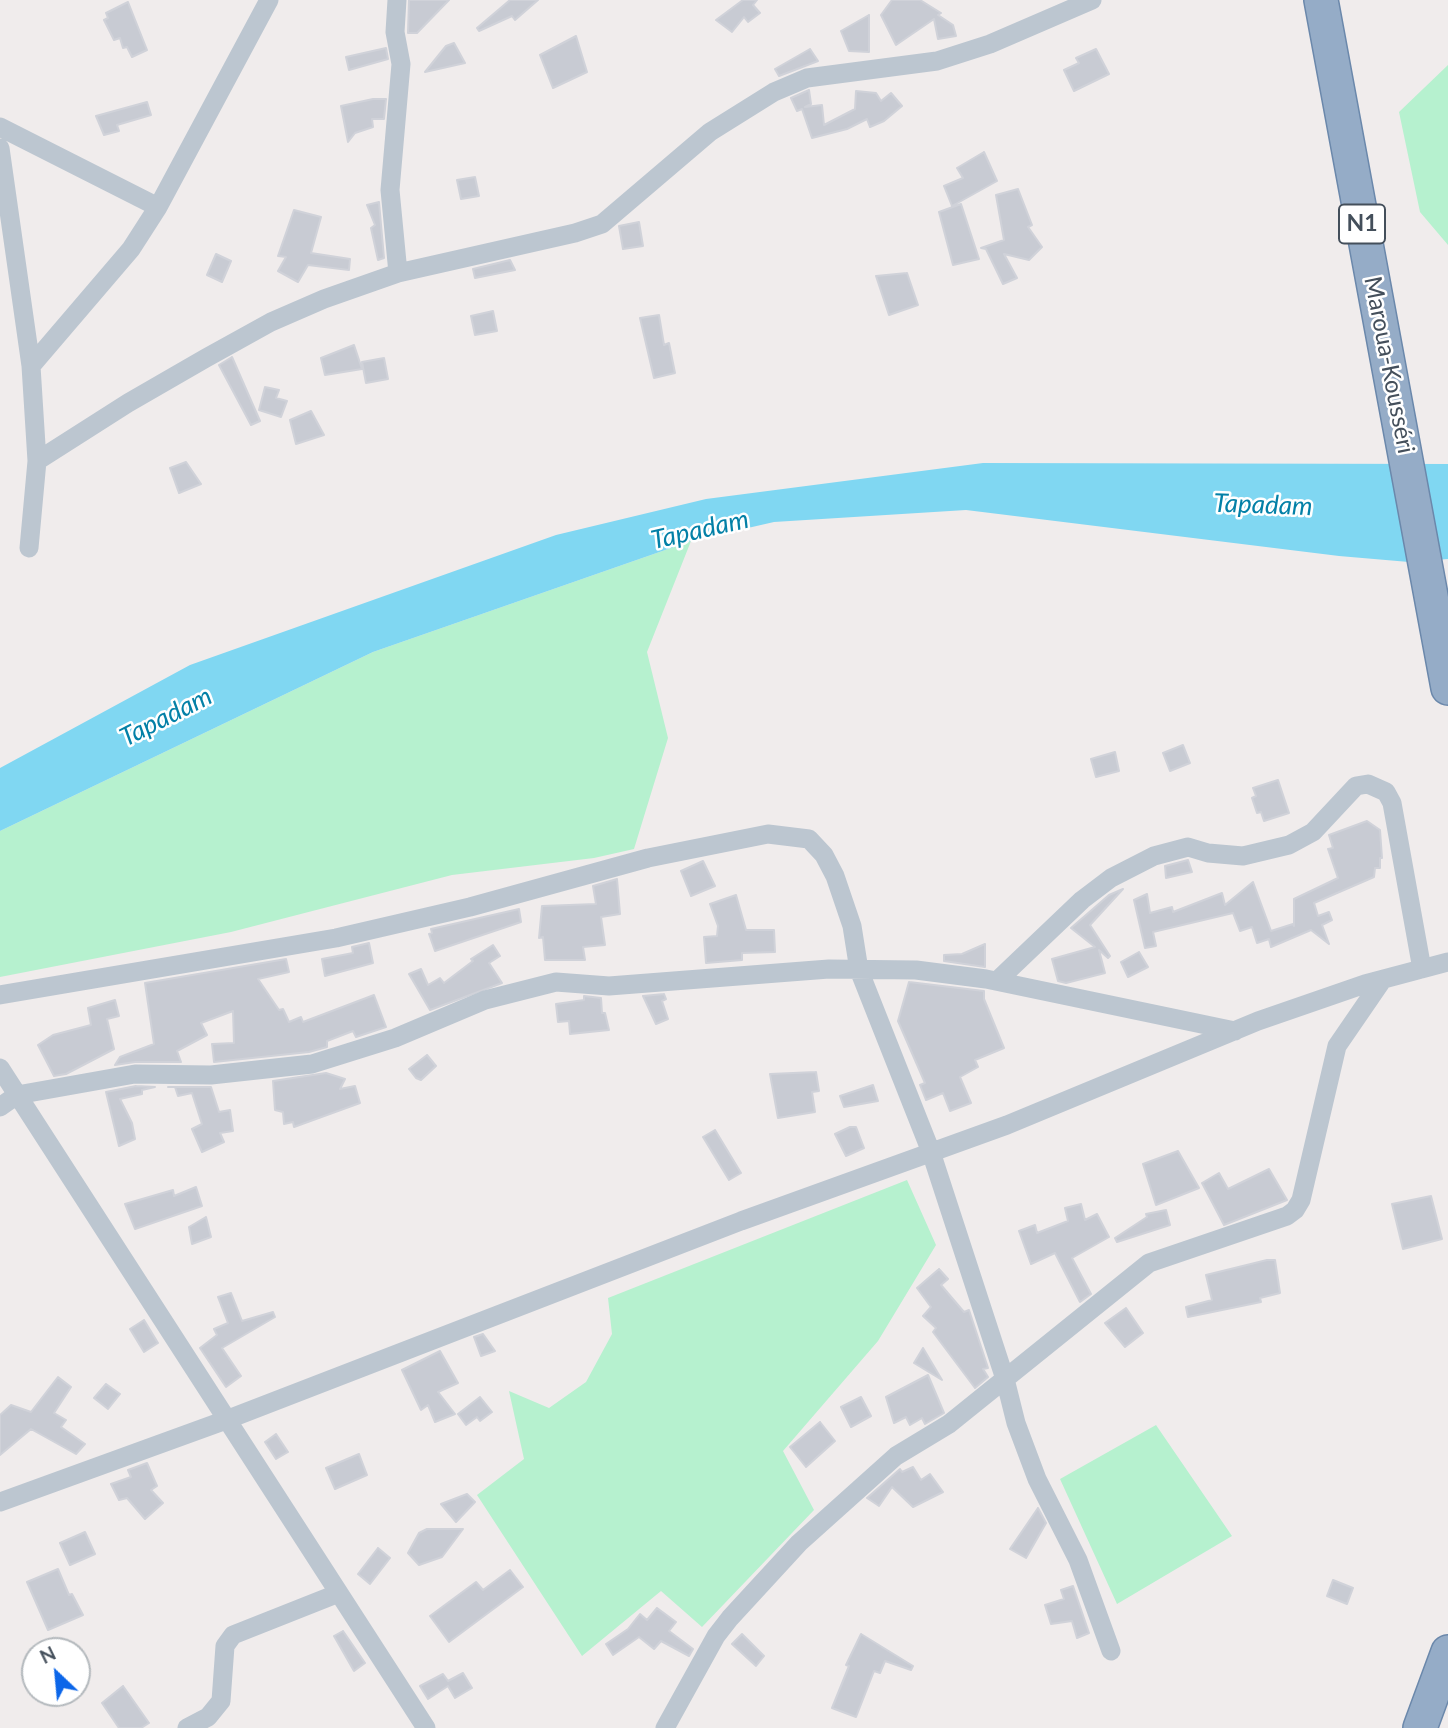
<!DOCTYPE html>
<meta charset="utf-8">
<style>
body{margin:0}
#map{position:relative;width:1448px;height:1728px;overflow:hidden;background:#f0ecec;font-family:Lato,sans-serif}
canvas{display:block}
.north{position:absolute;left:21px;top:1637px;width:70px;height:70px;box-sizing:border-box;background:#fff;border:2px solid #b4b9bd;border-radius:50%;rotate:334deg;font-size:19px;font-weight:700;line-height:28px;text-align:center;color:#444f5b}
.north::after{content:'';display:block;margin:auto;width:24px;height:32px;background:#0c66e9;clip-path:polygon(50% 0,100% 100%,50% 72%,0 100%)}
</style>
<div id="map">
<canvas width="1448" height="1728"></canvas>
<div class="north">N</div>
</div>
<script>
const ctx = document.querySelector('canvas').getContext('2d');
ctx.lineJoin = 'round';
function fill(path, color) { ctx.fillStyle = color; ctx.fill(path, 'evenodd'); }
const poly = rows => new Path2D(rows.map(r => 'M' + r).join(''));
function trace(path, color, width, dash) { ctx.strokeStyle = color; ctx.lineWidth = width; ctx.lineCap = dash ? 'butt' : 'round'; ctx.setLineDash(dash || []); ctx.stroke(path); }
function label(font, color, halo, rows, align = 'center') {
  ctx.font = font + ' Lato,sans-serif'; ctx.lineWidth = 5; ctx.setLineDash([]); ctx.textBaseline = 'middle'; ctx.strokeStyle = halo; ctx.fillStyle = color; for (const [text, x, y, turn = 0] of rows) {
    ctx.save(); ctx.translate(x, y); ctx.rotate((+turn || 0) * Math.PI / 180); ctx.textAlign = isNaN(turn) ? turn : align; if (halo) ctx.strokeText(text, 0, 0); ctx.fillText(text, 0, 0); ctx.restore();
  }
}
fill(poly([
 [1448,65,1448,245,1420,212,1399,112],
 [691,541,647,652,668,738,634,849,594,858,452,875,231,932,0,977,0,831,373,652],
 [907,1180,936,1245,878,1341,783,1451,814,1510,702,1627,661,1591,582,1656,477,1495,524,1459,509,1391,549,1408,586,1382,612,1334,608,1298],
 [1156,1425,1232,1536,1117,1604,1060,1479]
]), '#b6f1cf');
fill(poly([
 [983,463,1448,464,1448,559,1409,562,1339,556,966,510,774,522,691,541,373,652,0,831,0,768,190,665,556,535,706,499]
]), '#80d7f2');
const building = poly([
 [409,0,449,0,417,33,408,33,409,0],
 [510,0,538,0,515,20,512,16,479,31,477,28,510,0],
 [743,0,757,0,753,5,760,13,748,22,744,17,732,32,716,20,743,0],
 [892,0,920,0,941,13,938,15,953,25,956,36,938,39,934,19,896,45,881,15,892,0],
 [128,2,147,50,132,57,127,47,123,48,120,38,114,40,104,20,108,18,106,13,128,2],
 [869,15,869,52,849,51,841,31,869,15],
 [576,36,587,72,553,88,540,55,576,36],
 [454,43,465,63,425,72,446,46,454,43],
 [386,48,388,59,349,70,346,57,386,48],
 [810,49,818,61,779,76,775,69,810,49],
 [1096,49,1109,74,1074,91,1064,70,1079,63,1076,58,1096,49],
 [809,90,811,104,805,107,822,105,824,125,855,109,856,91,876,93,881,101,891,93,902,106,884,121,870,127,867,119,847,129,812,138,802,109,797,111,791,98,809,90],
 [373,99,386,99,384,119,372,119,373,127,355,133,348,142,341,106,373,99],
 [147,102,151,115,117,125,119,131,104,135,96,116,147,102],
 [984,152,997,181,952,206,944,186,963,178,957,168,984,152],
 [475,177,479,196,461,199,457,180,475,177],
 [1018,189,1032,225,1028,227,1042,247,1029,260,1004,254,1017,278,1003,284,986,249,981,248,1004,240,996,195,1018,189],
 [379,202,384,258,378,260,371,228,375,225,367,205,379,202],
 [961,204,979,259,953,265,939,212,961,204],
 [294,210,321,217,311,253,350,259,349,270,308,265,298,282,278,271,286,257,278,256,294,210],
 [639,222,643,246,623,249,619,226,639,222],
 [216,254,231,261,222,282,207,275,216,254],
 [510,260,515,270,475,278,473,269,510,260],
 [907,273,918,305,889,315,876,276,907,273],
 [493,311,497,331,475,335,471,316,493,311],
 [659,315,664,345,669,343,675,373,654,378,640,318,659,315],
 [354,345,362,369,325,375,321,358,354,345],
 [232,357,260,421,251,425,219,365,232,357],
 [384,358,388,379,366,383,362,362,384,358],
 [265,387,279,390,276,398,287,401,281,417,259,410,265,387],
 [311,411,324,435,296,444,290,420,311,411],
 [186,462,201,484,179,493,170,468,186,462],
 [1183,745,1190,763,1170,771,1163,753,1183,745],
 [1115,752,1119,771,1096,777,1091,759,1115,752],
 [1278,780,1289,813,1264,821,1261,812,1257,813,1252,798,1256,796,1253,788,1278,780],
 [1367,821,1380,830,1382,858,1380,858,1380,868,1375,868,1374,877,1314,903,1318,916,1329,912,1332,920,1322,925,1329,944,1311,930,1271,947,1269,939,1257,943,1252,927,1240,931,1233,913,1153,932,1156,946,1145,948,1134,900,1147,894,1150,913,1172,907,1173,912,1222,893,1225,905,1253,882,1271,931,1293,924,1294,926,1294,899,1338,878,1328,849,1333,848,1329,835,1367,821],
 [1188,860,1192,872,1166,878,1165,866,1188,860],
 [703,861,715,886,691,896,681,871,703,861],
 [617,879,620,914,601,917,605,945,583,947,585,960,545,960,543,937,539,938,542,906,596,904,593,886,617,879],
 [1123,889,1090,925,1110,956,1108,958,1099,950,1105,973,1066,983,1058,981,1052,959,1095,947,1071,928,1109,895,1123,889],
 [736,895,746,930,774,930,775,952,742,953,742,960,706,963,704,937,717,936,718,926,710,904,736,895],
 [519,909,521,922,435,951,429,934,432,933,431,929,519,909],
 [369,943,373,963,325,976,322,959,353,953,352,947,369,943],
 [985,944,985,967,944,961,944,955,962,954,985,944],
 [493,945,500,956,489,963,502,983,430,1010,409,974,421,969,428,985,440,978,444,983,473,961,471,959,493,945],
 [1139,952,1148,967,1128,977,1121,962,1139,952],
 [286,959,289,972,258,979,279,1010,283,1009,289,1022,301,1017,303,1022,374,995,386,1027,356,1037,353,1031,327,1041,327,1047,309,1052,214,1062,212,1044,234,1043,233,1011,201,1023,207,1035,177,1051,181,1062,135,1062,115,1065,120,1057,154,1044,145,983,286,959],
 [909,982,984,991,984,999,1004,1048,975,1060,978,1067,960,1077,971,1103,950,1111,943,1093,926,1100,920,1085,925,1083,898,1021,909,982],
 [664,994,666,999,662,1001,668,1019,656,1024,643,996,664,994],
 [584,996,601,998,602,1013,605,1013,609,1030,570,1034,569,1021,558,1022,556,1004,584,1000,584,996],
 [115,1000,119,1016,107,1019,114,1049,66,1074,54,1076,38,1045,53,1035,91,1025,88,1008,115,1000],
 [427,1055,436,1066,421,1080,416,1078,409,1069,427,1055],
 [816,1072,819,1091,812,1092,815,1112,778,1118,770,1074,816,1072],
 [326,1073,345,1079,340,1089,355,1086,360,1103,294,1127,293,1122,284,1124,283,1112,275,1110,273,1081,326,1073],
 [873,1085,878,1101,844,1107,840,1096,873,1085],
 [136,1086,155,1087,142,1090,142,1094,120,1099,132,1123,135,1139,119,1146,106,1092,136,1086],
 [168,1087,211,1087,219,1112,230,1110,233,1131,220,1133,224,1142,202,1152,192,1129,202,1124,192,1093,178,1096,175,1087,168,1087],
 [850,1127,856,1127,864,1148,846,1156,835,1134,850,1127],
 [715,1130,741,1173,729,1180,703,1137,715,1130],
 [1178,1151,1199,1188,1156,1205,1143,1164,1178,1151],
 [1269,1169,1287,1200,1224,1225,1202,1183,1219,1173,1228,1189,1269,1169],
 [196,1187,202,1206,135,1229,125,1204,173,1190,174,1196,196,1187],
 [1431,1196,1442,1239,1403,1249,1392,1204,1431,1196],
 [1081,1204,1085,1220,1097,1214,1109,1237,1072,1258,1091,1294,1080,1302,1055,1253,1031,1264,1019,1231,1035,1225,1037,1233,1068,1221,1065,1208,1081,1204],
 [1166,1210,1170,1225,1117,1242,1115,1238,1147,1217,1146,1214,1166,1210],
 [206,1217,211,1237,192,1244,189,1227,206,1217],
 [1267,1260,1275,1260,1280,1293,1260,1298,1261,1302,1188,1317,1186,1307,1212,1300,1206,1275,1267,1260],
 [939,1269,948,1279,941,1285,964,1312,969,1310,988,1368,983,1369,988,1377,975,1388,933,1332,936,1328,923,1316,931,1307,917,1288,939,1269],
 [231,1293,242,1321,273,1312,275,1317,222,1348,241,1376,226,1387,200,1348,217,1335,214,1329,228,1323,218,1297,231,1293],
 [1126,1308,1143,1333,1125,1347,1105,1323,1126,1308],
 [144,1320,158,1343,144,1352,130,1329,144,1320],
 [483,1334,495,1351,481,1356,474,1337,483,1334],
 [923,1348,942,1380,914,1363,923,1348],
 [440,1351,458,1383,438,1392,455,1414,435,1422,428,1405,421,1410,402,1370,440,1351],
 [928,1375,944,1413,925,1424,922,1418,910,1425,906,1417,894,1423,886,1397,928,1375],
 [58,1377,71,1387,54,1413,66,1420,61,1427,85,1444,76,1454,31,1429,0,1455,0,1415,11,1405,31,1412,58,1377],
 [106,1384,120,1394,108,1409,94,1398,106,1384],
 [480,1397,492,1412,480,1421,477,1417,466,1425,458,1414,480,1397],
 [861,1397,871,1416,851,1427,841,1407,861,1397],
 [820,1422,835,1441,806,1467,790,1447,820,1422],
 [276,1434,288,1452,276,1459,265,1442,276,1434],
 [359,1454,367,1475,335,1489,326,1468,359,1454],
 [147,1463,157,1486,151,1490,163,1503,145,1519,127,1498,119,1500,111,1484,131,1477,128,1470,147,1463],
 [913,1467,921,1480,930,1474,943,1492,913,1507,892,1487,879,1506,867,1498,900,1469,902,1472,913,1467],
 [467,1494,475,1502,456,1522,441,1504,467,1494],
 [1038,1508,1046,1523,1026,1558,1010,1549,1038,1508],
 [427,1529,463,1529,442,1557,419,1565,408,1553,419,1533,427,1529],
 [85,1532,95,1554,70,1565,60,1543,85,1532],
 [378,1548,390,1558,370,1584,358,1574,378,1548],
 [58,1569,69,1595,72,1594,83,1615,48,1630,27,1582,58,1569],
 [510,1570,523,1587,449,1642,430,1616,476,1582,483,1590,510,1570],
 [1333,1580,1353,1588,1347,1604,1327,1596,1333,1580],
 [1073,1586,1089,1633,1077,1638,1072,1621,1051,1624,1045,1605,1064,1599,1061,1590,1073,1586],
 [657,1608,676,1622,669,1631,693,1649,689,1656,661,1641,654,1649,639,1637,613,1655,606,1644,628,1629,640,1614,647,1620,657,1608],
 [343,1631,365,1663,354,1671,334,1636,343,1631],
 [742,1634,764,1656,756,1666,732,1644,742,1634],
 [861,1634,913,1666,911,1670,885,1661,880,1673,874,1671,856,1717,832,1708,849,1666,846,1665,861,1634],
 [463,1673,472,1688,455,1698,448,1686,428,1699,420,1686,443,1674,448,1681,463,1673],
 [123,1686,149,1723,141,1728,119,1728,102,1703,123,1686]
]);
fill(building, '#c8cbd3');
trace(building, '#d0d2d9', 2);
const trunk = poly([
 [1321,0,1448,688],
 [1420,1728,1448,1652]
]);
trace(trunk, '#6b88ab', 36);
trace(poly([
 [397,0,395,32,401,64,390,190,398,273],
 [0,127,158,207],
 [0,148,31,366,37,461,29,548],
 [31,366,131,249,158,207,269,0],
 [37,461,128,403,206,358,271,322,324,299,398,273,575,233,602,224,710,132,774,92,807,78,937,61,990,44,1092,0],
 [997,981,1082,900,1111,878,1154,856,1188,847,1208,853,1243,856,1289,845,1313,832,1356,786,1368,784,1386,792,1392,803,1422,969],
 [0,995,336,938,470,907,648,858,768,834,809,839,824,855,835,876,852,926,859,970,931,1152,1005,1379,1016,1423,1037,1479,1078,1560,1111,1651],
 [0,1068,426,1728],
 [0,1107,17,1095,135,1074,211,1075,312,1064,395,1038,485,1000,556,982,609,986,829,969,916,970,986,979,1235,1031],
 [0,1502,226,1420,741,1221,1007,1125,1258,1021,1365,984,1448,962],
 [187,1728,208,1717,221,1701,225,1646,233,1635,339,1593],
 [665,1728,716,1636,730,1618,799,1543,896,1456,949,1424,1149,1263,1287,1216,1295,1210,1301,1200,1337,1046,1383,979]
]), '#bcc6d0', 19);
trace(trunk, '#95acc7', 33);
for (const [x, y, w] of [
 [1362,224,46]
]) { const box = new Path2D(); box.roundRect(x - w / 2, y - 19.5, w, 39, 5); ctx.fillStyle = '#fff'; ctx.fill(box); trace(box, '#444f5b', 2); }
label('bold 23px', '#444f5b', null, [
 ["N1",1362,224]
]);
label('24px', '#444f5b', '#fff', [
 ["Maroua-Kousséri",1389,365,79]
]);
label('italic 26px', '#0380a7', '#fff', [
 ["Tapadam",1263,505,2],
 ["Tapadam",700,530,-13],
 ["Tapadam",166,717,-27]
]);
</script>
